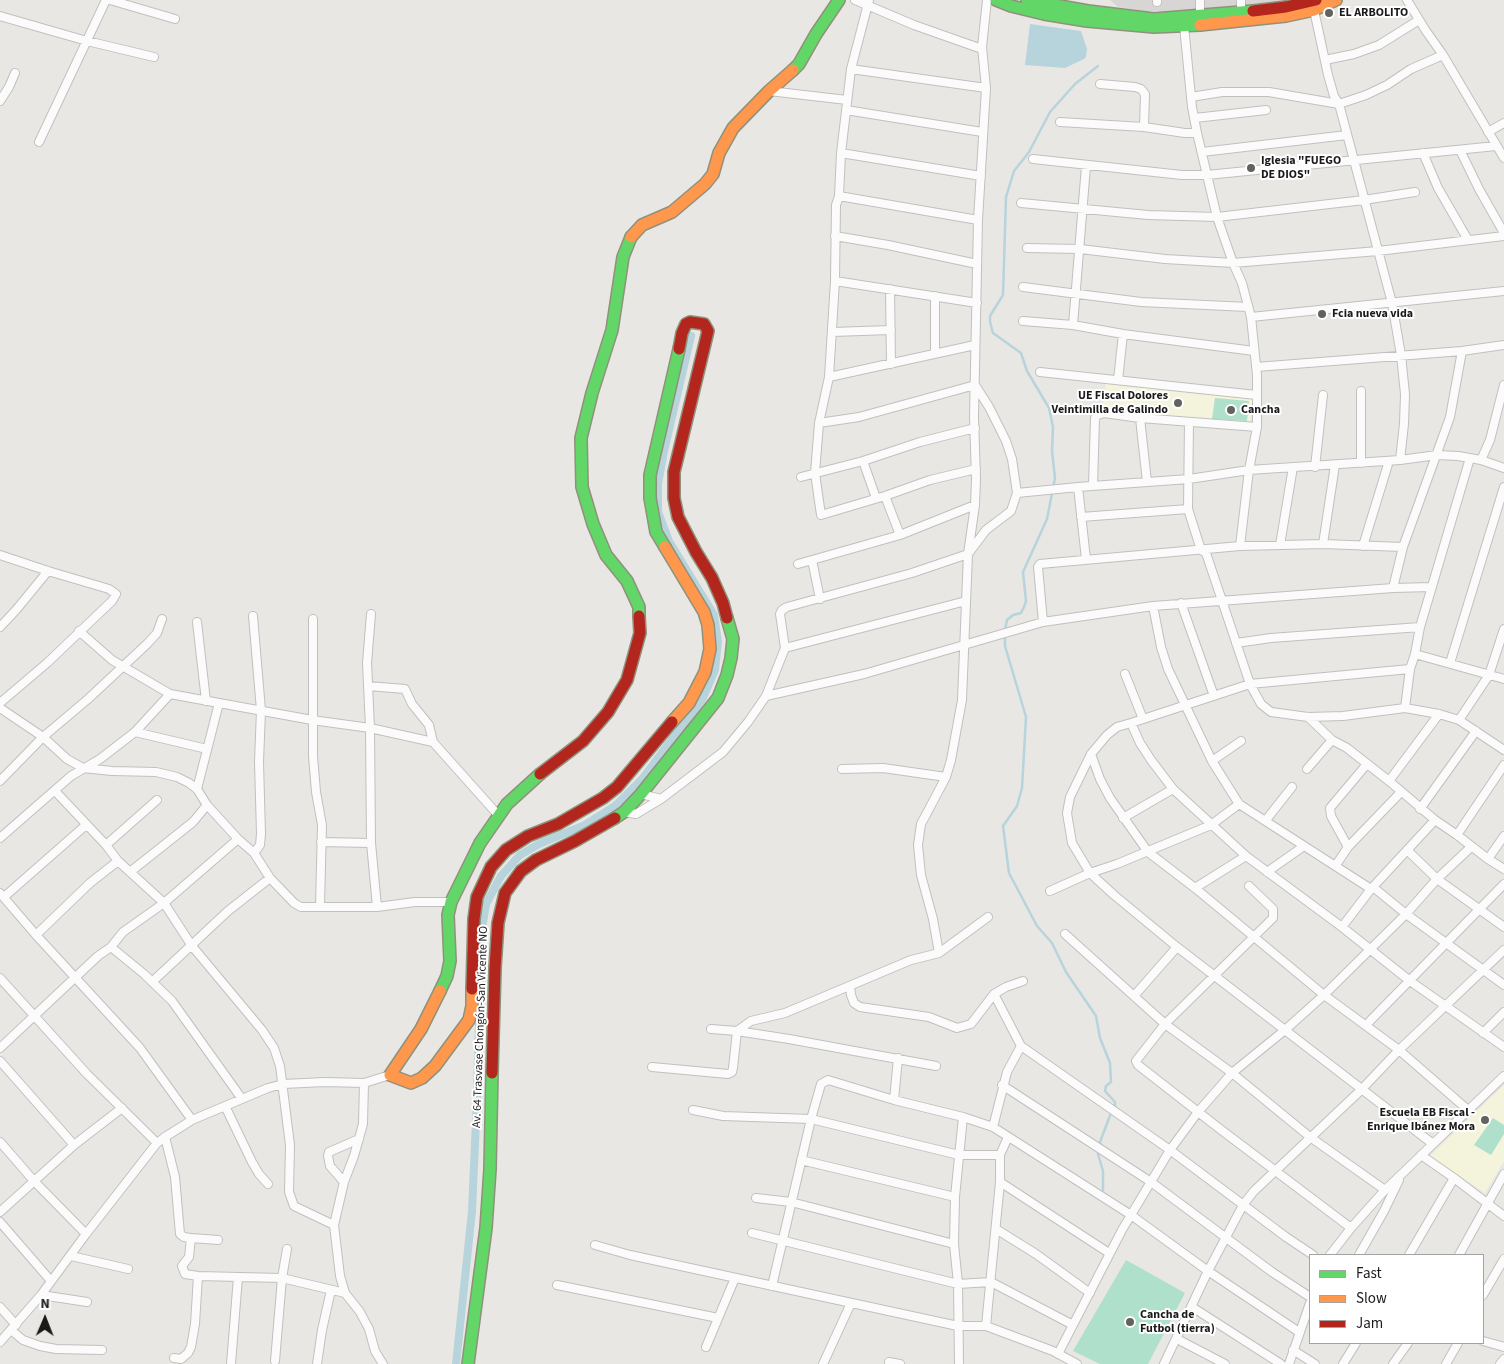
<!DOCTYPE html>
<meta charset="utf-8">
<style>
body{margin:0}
#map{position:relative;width:1504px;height:1364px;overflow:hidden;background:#e9e7e3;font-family:"Source Sans 3",sans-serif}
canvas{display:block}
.legend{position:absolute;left:1309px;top:1254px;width:175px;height:90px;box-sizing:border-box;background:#fff;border:1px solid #a3a3a3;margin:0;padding:6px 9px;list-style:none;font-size:15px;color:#1a1a1a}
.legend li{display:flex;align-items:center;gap:10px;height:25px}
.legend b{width:25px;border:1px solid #a3a3a3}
.north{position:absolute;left:20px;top:1294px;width:50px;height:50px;-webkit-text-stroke:4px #fff;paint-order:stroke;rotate:1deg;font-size:14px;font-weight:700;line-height:20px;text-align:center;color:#1a1a1a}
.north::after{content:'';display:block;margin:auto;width:18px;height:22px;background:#1a1a1a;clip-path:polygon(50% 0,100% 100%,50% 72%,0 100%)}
</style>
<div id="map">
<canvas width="1504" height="1364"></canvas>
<ul class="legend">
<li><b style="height:6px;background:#63d668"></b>Fast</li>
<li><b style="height:6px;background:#ff974d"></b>Slow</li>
<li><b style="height:6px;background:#b3261e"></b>Jam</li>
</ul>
<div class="north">N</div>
</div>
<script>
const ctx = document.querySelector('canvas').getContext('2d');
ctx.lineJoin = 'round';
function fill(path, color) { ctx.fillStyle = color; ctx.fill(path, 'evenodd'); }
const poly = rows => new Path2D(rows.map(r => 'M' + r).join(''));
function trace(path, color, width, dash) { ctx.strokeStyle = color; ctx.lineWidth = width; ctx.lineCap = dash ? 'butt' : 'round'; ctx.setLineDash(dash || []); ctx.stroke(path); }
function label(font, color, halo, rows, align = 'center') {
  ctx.font = font + ' "Source Sans 3",sans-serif'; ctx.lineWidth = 4; ctx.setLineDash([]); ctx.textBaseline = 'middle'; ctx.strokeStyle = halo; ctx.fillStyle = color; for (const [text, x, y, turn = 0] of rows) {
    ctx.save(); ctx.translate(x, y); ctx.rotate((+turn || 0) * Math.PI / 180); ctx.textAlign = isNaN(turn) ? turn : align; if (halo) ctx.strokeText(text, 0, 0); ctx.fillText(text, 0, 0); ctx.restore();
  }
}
fill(poly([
 [1110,0,1296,0,1192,13,1145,11,1118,7]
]), '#d8d6d4');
fill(poly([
 [1106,381,1253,398,1250,423,1196,419,1103,407],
 [1504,1085,1504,1161,1485,1193,1430,1156]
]), '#f4f4dc');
fill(poly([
 [1215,398,1249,401,1247,421,1212,419],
 [1493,1118,1504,1125,1504,1134,1491,1155,1474,1145],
 [1126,1260,1185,1293,1148,1364,1100,1364,1073,1351]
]), '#afe0cb');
fill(poly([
 [1030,24,1081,31,1087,49,1086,57,1084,59,1065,68,1025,65]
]), '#b7d4dc');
trace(poly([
 [1005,630,1007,620,1013,615,1021,613,1024,607,1026,601,1023,572,1047,519,1055,478,1052,451,1053,427,1049,408,1027,371,1021,353,993,333,990,322,990,316,1003,295,1006,197,1014,171,1029,152,1050,112,1075,84,1098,66],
 [1005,636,1005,646,1026,717,1022,788,1017,806,1003,826,1009,873,1037,926,1052,943,1066,972,1096,1016,1100,1038,1110,1063,1111,1082,1106,1086,1105,1091,1115,1102,1115,1108,1111,1113,1100,1142,1101,1146],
 [1099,1151,1098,1154,1103,1171,1103,1190]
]), '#b7d4dc', 2.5);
trace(poly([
 [456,1364,472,1211,477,1098,481,935,486,904,501,876,520,855,539,844,585,825,615,806,643,778,703,698,715,670,718,642,714,615,669,541,658,512,658,484,664,451,691,336]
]), '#b7d4dc', 8);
const street = poly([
 [110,0,175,19],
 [855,0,914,25,982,49],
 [869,0,851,69,841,153,839,196,836,205,835,281,829,377,819,423,815,473,821,515,885,496,930,480,976,469],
 [1157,0,1157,2],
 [1200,0,1200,16],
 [1407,0,1426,31,1443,55,1504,158],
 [1314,10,1328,75,1334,96,1339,104,1392,303,1401,355,1405,394,1404,424,1400,460],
 [1241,13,1241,0],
 [0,16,87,41,154,57],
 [1184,26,1192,107,1197,133,1217,217,1233,263,1242,283,1251,317,1257,375,1257,427,1249,470,1240,546],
 [1325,60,1354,54,1379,45,1419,20],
 [851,69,986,88],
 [1100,84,1135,87,1141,89,1145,94,1144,127],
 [769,91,847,100],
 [1191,97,1222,92,1269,92,1339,104,1366,95,1387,85,1411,69,1443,55],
 [0,101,9,87,15,73],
 [846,110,982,132],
 [1195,118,1266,110],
 [1060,122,1144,127,1185,133,1197,133],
 [1488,132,1504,123],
 [39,142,106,0],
 [1460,150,1479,189,1504,233],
 [1202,152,1347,135],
 [841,153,981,176],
 [1423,153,1438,188,1468,240],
 [1033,159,1182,175,1207,175,1496,146],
 [839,196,978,220],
 [1021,203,1148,215,1217,217,1364,200,1415,192],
 [835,236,888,245,977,264],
 [1027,248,1080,249,1165,259,1233,263,1378,251,1504,236],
 [835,281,977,303],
 [1023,287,1141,302,1248,307],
 [890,289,891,364],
 [1251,317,1504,291],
 [1023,321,1073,325,1123,334,1254,351],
 [1073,325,1086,166],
 [832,332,891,330],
 [935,354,935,296],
 [1256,367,1462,351,1504,345],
 [1040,372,1256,395],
 [829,377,975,345],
 [1118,380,1123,334],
 [1140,418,1147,482],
 [1189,422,1188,509,1201,550,1206,553,1250,684,1261,704,1271,712,1308,717,1343,716,1405,708,1439,714,1459,720,1504,750],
 [1481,460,1490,440,1504,385],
 [863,461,876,498],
 [1361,463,1361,391],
 [1315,467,1323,395],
 [801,477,863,461,920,442,975,428],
 [1093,486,1095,418,1098,415,1104,413,1140,418,1257,427],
 [1017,493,1078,487],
 [885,496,900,535],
 [1081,517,1188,509],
 [1323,544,1335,465],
 [1280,545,1293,467],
 [1363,546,1389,461],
 [0,555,48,571,109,589,116,594,112,601,47,663,0,703],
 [1086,559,1078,487,1189,479,1249,470,1400,460,1437,455,1458,456,1481,460,1504,468],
 [812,560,820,599],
 [798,564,900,535,975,505],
 [1393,588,1403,547,1450,417,1462,351],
 [1181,603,1214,696],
 [1153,606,1161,647,1168,669,1212,761,1239,804,1371,889],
 [371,614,367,663,370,728,371,843,377,907],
 [253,616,261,710,259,762,261,834,260,845,254,853],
 [313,619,313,756,316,792,322,825,320,906],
 [197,622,206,701],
 [1043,622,1038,567,1040,564,1240,546,1323,544,1403,547],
 [0,627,16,610,48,571],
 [79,631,112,660,170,694,312,720,370,728,433,742,499,816],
 [1236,643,1271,638,1420,627],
 [785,648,780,614,782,610,787,607,912,573,968,554,986,530,1011,511,1017,493,1012,459,1006,441,989,407,975,385,859,417,819,423],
 [1415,654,1504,679],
 [1450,663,1504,487],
 [1125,674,1143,719],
 [368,686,405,689,412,704,429,725,433,742],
 [766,696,864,674,1043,622,1153,606,1393,588,1432,587],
 [0,708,43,737,67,759,83,768,112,771,156,772,177,777,189,783,197,789,207,805,238,839,254,853,270,878,294,903,301,907,377,907,415,902,451,902],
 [1405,708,1410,669,1415,654,1420,627,1470,458],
 [1308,717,1332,740,1347,748,1389,781,1435,820,1457,835,1488,859,1504,836],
 [1459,720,1489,675,1504,629],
 [1131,723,1250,684,1410,669],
 [135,732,207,749],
 [1091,754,1100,779,1110,798,1148,852,1195,888,1324,995,1399,1050,1468,1110],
 [1212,761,1241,741],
 [842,769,883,768,946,777],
 [1307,769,1332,740],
 [0,781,43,737,88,699,147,644,157,633,162,619],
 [1389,781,1439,714],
 [197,789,219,703],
 [55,791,106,845,118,861,164,903,192,946,262,1030,274,1048,280,1066,290,1145,289,1192,294,1206,334,1225],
 [641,794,661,799,723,752,748,722,766,696,785,648,966,601],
 [1420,809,1476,731],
 [624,812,636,814,661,799],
 [1123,818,1173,789],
 [1266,820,1292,787],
 [1457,835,1504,765],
 [0,838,71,776,100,759,135,732,170,694],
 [321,842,371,843],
 [106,845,157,800],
 [1348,847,1331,816,1330,808,1367,764],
 [1407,850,1437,879,1504,927],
 [1488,859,1504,869],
 [1336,865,1348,847,1401,792],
 [130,872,193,822,207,805],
 [1267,872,1304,846],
 [1249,886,1273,909,1273,918,1165,1024,1136,1061,1138,1065,1220,1129,1351,1228],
 [1373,887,1406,914,1504,985],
 [1195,888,1246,856],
 [1050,891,1090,873,1117,864,1211,825,1239,804],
 [0,893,36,935,140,1048,192,1120],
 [4,897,86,825],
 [1342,927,1371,889,1435,820],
 [1065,934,1165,1024,1232,1073,1310,1137,1385,1190],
 [36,935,90,883,118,861],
 [111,947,144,974,172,1001,242,1099],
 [939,953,933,919,921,875,918,845,921,824,946,777,951,760,962,700,968,554,975,505,976,479,974,417,978,220,986,88,982,47,987,0],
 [0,978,87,1074,157,1143],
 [152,982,228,911,270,878],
 [850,986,851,995,854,1003,860,1007,929,1017,957,1028,971,1024,994,994,1006,987,1023,981],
 [1134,996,1177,947],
 [1366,1025,1504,884],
 [711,1029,737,1031,751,1021,785,1013,911,960,939,953,988,917],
 [1483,1033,1504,1012],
 [1021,1046,1170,1150,1286,1237,1313,1255],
 [0,1048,98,956,111,947,123,932,164,903,238,839],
 [0,1061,74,1145],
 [652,1067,728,1074,732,1072,733,1068,737,1031,789,1039,936,1066],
 [364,1083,363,1124,354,1156,344,1182,334,1225,340,1276,345,1293,360,1312,369,1329,375,1351,383,1364],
 [1002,1085,1151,1182,1272,1272,1310,1297],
 [894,1100,898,1058],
 [225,1106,252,1162,259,1174,268,1184],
 [693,1110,723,1116,811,1119,959,1155,1000,1155],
 [993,1127,1007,1072,1021,1046,994,994],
 [165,1137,175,1177,180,1234,184,1237,191,1238,218,1240],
 [0,1142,34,1181,86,1234],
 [1433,1144,1177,947,1114,895,1090,873,1072,843,1067,813,1070,797,1091,754,1107,735,1117,727,1131,723,1140,743,1151,760,1173,789,1246,856,1342,927,1410,981,1504,1047],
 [1421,1155,1454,1178,1504,1216],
 [801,1160,955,1197],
 [344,1182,330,1166,328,1156,329,1152,359,1139],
 [1000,1182,1109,1253],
 [756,1198,791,1202,954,1244],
 [0,1212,74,1145,122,1108],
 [0,1222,51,1281],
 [996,1229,1036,1254,1090,1293],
 [752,1233,958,1284,991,1282,1073,1325],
 [191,1238,189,1257,182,1266,185,1274,198,1276,282,1278,345,1293],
 [595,1245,630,1255,958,1326,986,1326,1053,1351,1077,1364],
 [1330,1255,1351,1228,1385,1190,1504,1076],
 [1359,1255,1384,1211,1399,1180],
 [1409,1255,1454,1178],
 [1459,1255,1504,1174],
 [71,1256,128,1269],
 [557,1285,718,1318],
 [772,1286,811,1119,821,1084,828,1080,894,1100,963,1117,993,1127,1131,1215,1208,1271,1299,1332],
 [41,1295,87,1302],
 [1483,1295,1504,1259],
 [0,1307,16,1325],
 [1192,1307,1281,1364],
 [986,1326,1000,1182,1000,1155,1008,1137],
 [11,1330,23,1340,40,1346,56,1349,102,1350],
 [1177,1339,1225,1364],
 [1483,1341,1504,1347],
 [0,1342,41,1295,86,1234,157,1143,165,1137,192,1120,268,1088,283,1084,325,1082,364,1083,390,1075],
 [706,1347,735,1278],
 [1293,1350,1315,1364],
 [1058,1354,1122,1230,1170,1150,1198,1112,1232,1073,1285,1030,1324,995,1406,914,1437,879,1471,847],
 [174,1358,181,1359,188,1353,191,1347,195,1324,198,1276],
 [275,1361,282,1278,287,1249],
 [889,1362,900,1364],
 [231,1364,238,1277],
 [317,1364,322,1330,331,1290],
 [823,1364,851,1303],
 [959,1364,958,1284,954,1244,955,1197,963,1117],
 [1164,1364,1208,1271,1243,1205,1254,1191,1361,1090,1399,1050,1504,950],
 [1289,1364,1310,1303],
 [1343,1364,1356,1343],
 [1393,1364,1408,1343],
 [1446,1364,1458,1343],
 [1500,1364,1504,1359]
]);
const fast = poly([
 [996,0,1011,6,1044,14,1087,21,1154,27,1200,25],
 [1027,0,1088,11,1154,19,1253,11],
 [793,70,799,64,816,34,839,0],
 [631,237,623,257,612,330,592,393,581,438,582,487,593,524,606,555,627,581,639,607,639,616],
 [665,547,656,532,650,498,650,475,679,349],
 [615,818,624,812,641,794,718,698,727,675,731,658,733,639,727,618],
 [440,991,447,976,450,961,448,915,451,902,480,843,507,804,540,774],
 [468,1364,486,1228,490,1169,492,1073]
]);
const slow = poly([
 [1200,25,1286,16,1314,10,1336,0],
 [631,237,642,225,672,212,705,184,713,174,719,153,733,128,769,91,793,70],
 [665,547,704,612,708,625,710,649,705,672,689,703,672,722],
 [440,991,421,1029,390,1075,411,1083,422,1078,435,1066,469,1020,472,1006,472,989]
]);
const jam = poly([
 [1253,11,1286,7,1316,0],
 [679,349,682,333,686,324,690,322,704,324,708,331,674,472,674,498,678,517,696,552,712,578,723,603,727,618],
 [540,774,583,741,608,712,627,680,640,633,639,616],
 [472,989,474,919,477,897,491,867,506,850,528,836,558,824,603,798,617,787,672,722],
 [492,1073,495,968,498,923,505,893,521,871,536,860,575,841,615,818]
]);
trace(street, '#c1c0bf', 10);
trace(fast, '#90917c', 14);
trace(slow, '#90917c', 14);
trace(jam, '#90917c', 14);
trace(street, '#fcfbfb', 8);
trace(fast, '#63d668', 11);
trace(slow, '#ff974d', 11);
trace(jam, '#b3261e', 11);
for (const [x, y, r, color] of [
 [1329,13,5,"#626260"],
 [1251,168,5,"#626260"],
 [1322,314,5,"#626260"],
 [1178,403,5,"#626260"],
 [1231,410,5,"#626260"],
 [1485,1120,5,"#626260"],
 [1130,1322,5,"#626260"]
]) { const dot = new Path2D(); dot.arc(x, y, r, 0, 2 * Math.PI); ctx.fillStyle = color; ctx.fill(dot); trace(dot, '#fff', 2); }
label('bold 12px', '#1a1a1a', '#fff', [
 ["EL ARBOLITO",1339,13],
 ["Iglesia \"FUEGO",1261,161],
 ["DE DIOS\"",1261,175],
 ["Fcia nueva vida",1332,314],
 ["UE Fiscal Dolores",1168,396,"right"],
 ["Veintimilla de Galindo",1168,410,"right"],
 ["Cancha",1241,410],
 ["Escuela EB Fiscal -",1475,1113,"right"],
 ["Enrique Ibánez Mora",1475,1127,"right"],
 ["Cancha de",1140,1315],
 ["Futbol (tierra)",1140,1329]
], 'left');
label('12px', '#1a1a1a', '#fff', [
 ["Av. 64 Trasvase Chongón-San Vicente NO",481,1027,-88]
]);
</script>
